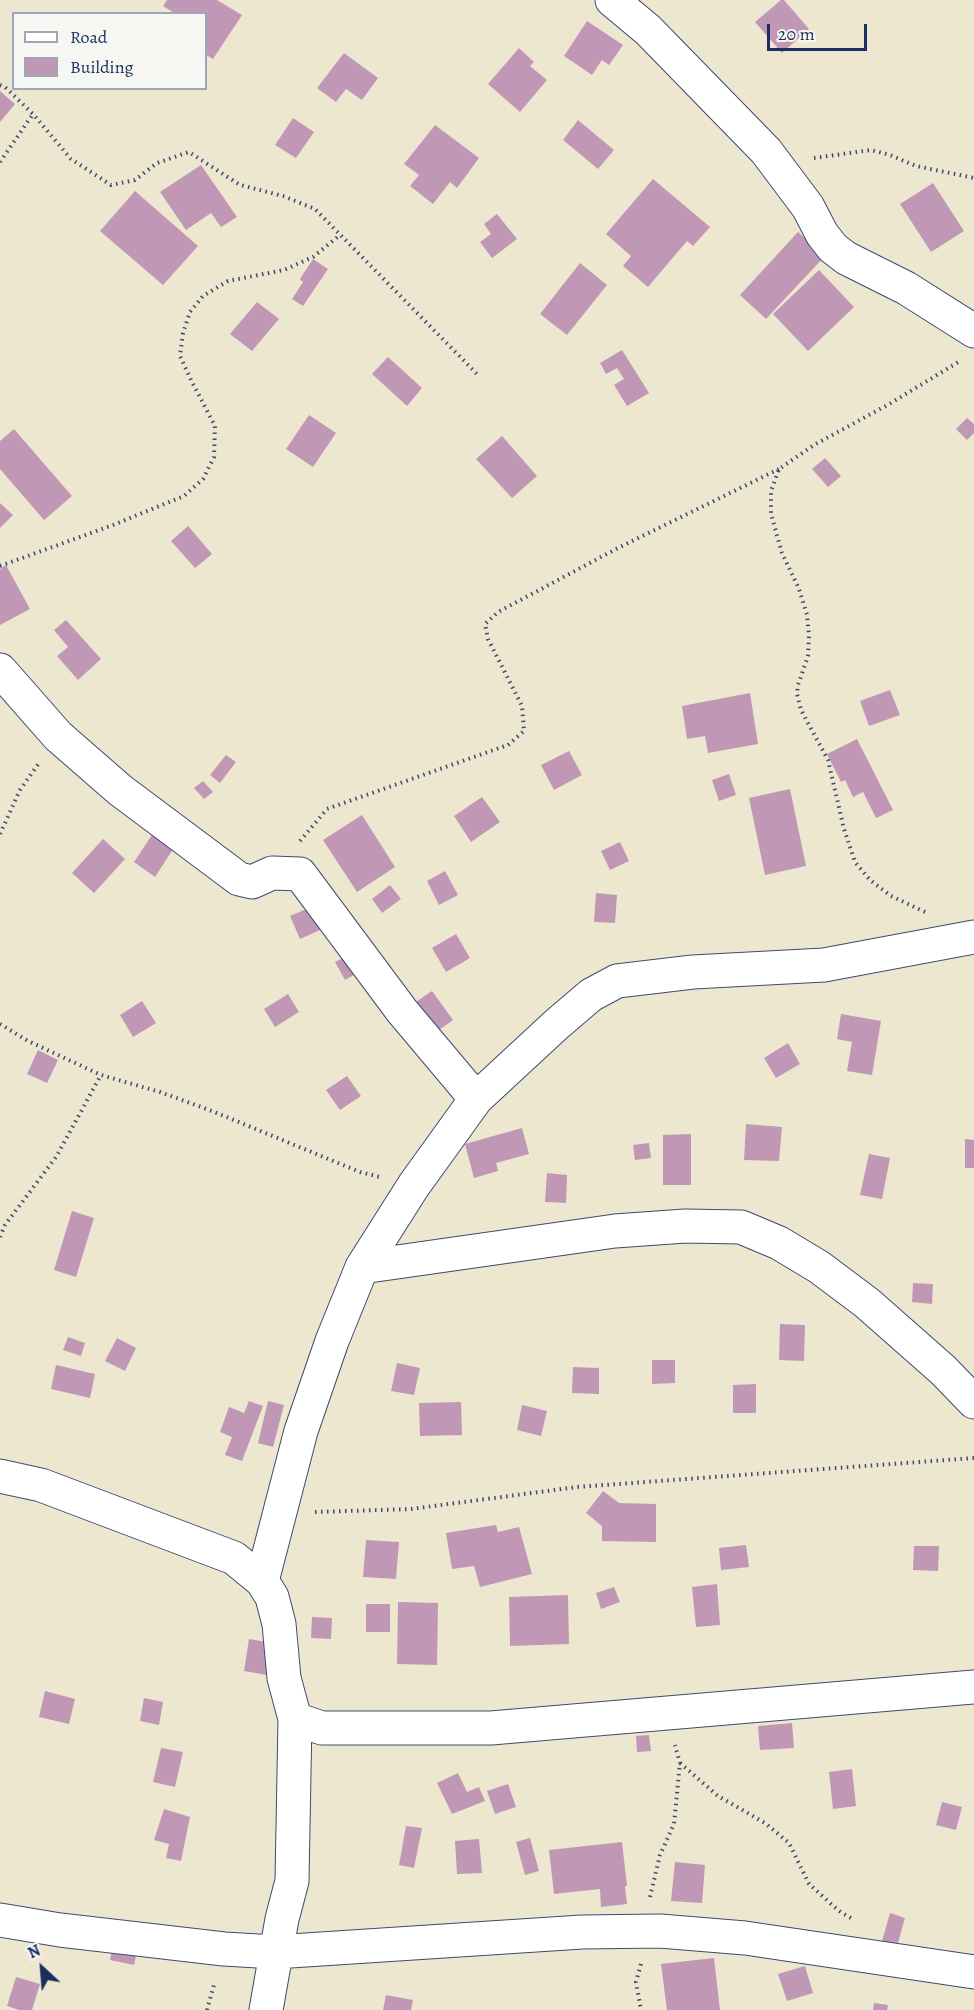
<!DOCTYPE html>
<style>
body{margin:0}
#map{position:relative;width:974px;height:2010px;overflow:hidden;background:#eee7d0;font-family:Alegreya,serif}
canvas{display:block}
.legend{position:absolute;left:12px;top:12px;width:195px;height:78px;box-sizing:border-box;background:#f6f6f2;border:2px solid #9ea6b7;margin:0;padding:8px 10px;list-style:none;font-size:18px;color:#1b2f5e}
.legend li{display:flex;align-items:center;gap:12px;height:30px}
.legend b{width:30px;border:2px solid #9ea6b7}
.north{position:absolute;left:12px;top:1938px;width:60px;height:60px;-webkit-text-stroke:4px #f6f6f2;paint-order:stroke;rotate:334deg;font-size:16px;font-weight:700;line-height:24px;text-align:center;color:#1b2f5e}
.north::after{content:'';display:block;margin:auto;width:21px;height:27px;background:#1b2f5e;clip-path:polygon(50% 0,100% 100%,50% 72%,0 100%)}
.scale{position:absolute;left:767px;top:24px;width:100px;height:27px;box-sizing:border-box;border:3px solid #1b2f5e;border-top:0;padding-left:8px;font-size:18px;line-height:21px;white-space:nowrap;color:#1b2f5e;-webkit-text-stroke:4px #f6f6f2;paint-order:stroke}
</style>
<div id="map">
<canvas width="974" height="2010"></canvas>
<ul class="legend">
<li><b style="height:8px;background:#fff"></b>Road</li>
<li><b style="height:16px;background:#c098b6"></b>Building</li>
</ul>
<div class="north">N</div>
<div class="scale">20 m</div>
</div>
<script>
const ctx = document.querySelector('canvas').getContext('2d');
ctx.lineJoin = 'round';
function fill(path, color) { ctx.fillStyle = color; ctx.fill(path, 'evenodd'); }
const poly = rows => new Path2D(rows.map(r => 'M' + r).join(''));
function trace(path, color, width, dash) { ctx.strokeStyle = color; ctx.lineWidth = width; ctx.lineCap = dash ? 'butt' : 'round'; ctx.setLineDash(dash || []); ctx.stroke(path); }
fill(poly([
 [167,0,217,0,242,15,213,59,206,55,206,14,176,14,163,6],
 [781,0,784,0,809,29,782,53,755,22],
 [587,21,623,45,609,65,602,60,592,75,564,56],
 [519,48,534,62,530,66,547,80,520,112,488,84],
 [344,53,378,78,362,100,346,89,336,102,317,88],
 [0,91,15,104,0,122],
 [293,118,314,132,296,158,275,145],
 [578,120,614,150,598,169,563,140],
 [435,125,479,158,457,188,450,182,433,204,410,186,419,175,404,164],
 [201,165,237,217,221,227,211,213,186,230,160,192],
 [653,179,710,227,693,246,687,241,648,287,623,266,631,256,606,234],
 [933,183,964,231,931,252,900,204],
 [135,191,198,246,163,285,100,231],
 [497,214,517,239,492,258,480,242,491,234,484,224],
 [798,232,825,256,766,319,740,295],
 [313,259,328,269,303,306,292,299,303,282,300,279],
 [580,263,607,285,567,335,540,314],
 [819,270,854,307,808,351,773,314],
 [257,302,279,319,252,351,230,334],
 [622,350,649,393,627,406,614,385,624,379,617,368,606,374,600,363],
 [388,357,422,388,407,406,372,374],
 [309,415,336,433,313,467,286,449],
 [967,418,974,424,974,433,967,440,956,429],
 [14,429,72,496,44,520,0,469,0,441],
 [502,436,537,476,512,498,476,459],
 [825,458,841,476,828,487,812,469],
 [0,503,13,515,0,528],
 [188,526,212,554,195,568,171,541],
 [6,565,30,609,0,625,0,569],
 [66,620,101,659,78,680,57,656,68,647,54,630],
 [890,690,900,715,869,726,860,701],
 [750,693,758,744,708,753,705,736,687,739,682,706],
 [857,739,893,810,876,818,863,792,853,797,845,780,841,782,827,754],
 [569,751,582,775,554,790,541,765],
 [226,755,236,762,220,783,210,775],
 [729,774,736,795,719,801,712,780],
 [203,781,213,792,204,799,194,788],
 [790,789,806,866,765,875,749,798],
 [482,797,500,822,471,842,454,816],
 [362,815,395,867,357,892,323,840],
 [156,829,177,843,155,877,134,862],
 [103,839,125,859,94,893,72,873],
 [620,842,629,861,610,870,601,851],
 [445,871,458,895,439,905,427,881],
 [390,885,401,899,382,913,372,899],
 [596,893,617,895,615,923,594,922],
 [309,908,320,930,300,939,290,916],
 [456,934,470,958,446,972,432,948],
 [355,952,365,969,345,980,335,962],
 [432,991,453,1020,428,1038,407,1008],
 [288,994,299,1012,275,1027,264,1009],
 [142,1001,156,1023,133,1037,120,1015],
 [841,1014,881,1021,872,1075,847,1071,852,1042,837,1039],
 [788,1043,800,1064,776,1078,764,1058],
 [38,1050,58,1060,47,1083,27,1074],
 [347,1076,361,1096,340,1110,326,1090],
 [746,1124,782,1127,779,1161,744,1160],
 [522,1128,529,1154,496,1163,498,1171,474,1178,465,1144],
 [691,1134,691,1185,663,1185,663,1135],
 [965,1139,974,1140,974,1168,965,1168],
 [649,1143,651,1158,635,1160,633,1145],
 [869,1154,890,1158,882,1199,860,1195],
 [547,1173,567,1175,566,1203,545,1202],
 [72,1211,94,1218,76,1277,54,1270],
 [913,1283,933,1284,932,1304,912,1302],
 [780,1324,805,1325,804,1361,779,1360],
 [68,1337,85,1343,81,1356,63,1350],
 [117,1338,136,1348,125,1371,105,1361],
 [652,1360,675,1360,675,1383,652,1384],
 [397,1363,420,1368,414,1395,391,1391],
 [56,1365,95,1374,90,1398,51,1389],
 [573,1367,599,1368,599,1394,572,1393],
 [756,1384,756,1413,733,1413,733,1385],
 [249,1401,263,1406,242,1461,225,1455,232,1437,220,1432,229,1407,244,1413],
 [268,1401,284,1405,273,1447,258,1443],
 [461,1402,462,1435,420,1436,419,1403],
 [522,1405,547,1411,541,1436,517,1430],
 [603,1491,619,1503,656,1504,656,1542,602,1541,602,1526,586,1513],
 [496,1525,498,1532,519,1527,532,1574,480,1587,474,1566,452,1569,446,1533],
 [366,1540,399,1542,396,1579,363,1577],
 [746,1545,749,1567,721,1570,719,1548],
 [914,1546,939,1546,938,1571,913,1570],
 [717,1584,720,1625,696,1627,692,1587],
 [614,1587,620,1602,601,1609,596,1593],
 [568,1595,569,1644,510,1646,509,1597],
 [398,1602,438,1603,437,1665,397,1664],
 [366,1604,390,1604,390,1632,366,1632],
 [312,1617,332,1618,331,1639,311,1638],
 [249,1639,272,1643,267,1675,244,1671],
 [45,1691,75,1699,69,1724,39,1717],
 [144,1698,163,1702,159,1725,140,1721],
 [792,1723,794,1748,760,1750,758,1726],
 [649,1735,651,1751,637,1752,636,1736],
 [161,1748,183,1752,175,1787,153,1782],
 [852,1769,856,1806,833,1809,829,1772],
 [458,1773,467,1792,479,1787,485,1801,452,1814,437,1783],
 [508,1784,516,1807,495,1814,487,1791],
 [942,1802,962,1807,956,1830,936,1825],
 [164,1809,190,1817,181,1861,166,1858,169,1844,154,1840],
 [406,1826,422,1828,414,1868,399,1865],
 [530,1838,539,1871,525,1875,516,1842],
 [479,1839,482,1873,457,1874,455,1841],
 [622,1842,627,1886,625,1886,627,1904,601,1907,600,1889,554,1894,549,1850],
 [675,1862,705,1865,702,1903,671,1901],
 [890,1913,905,1918,897,1946,882,1941],
 [114,1938,139,1942,134,1965,110,1960],
 [714,1958,720,2010,667,2010,661,1964],
 [805,1966,813,1993,787,2001,778,1974],
 [16,1977,40,1984,32,2010,19,2010,7,2006],
 [386,1995,413,2000,411,2010,383,2010],
 [874,2003,888,2005,887,2010,873,2010]
]), '#c098b6');
const street = poly([
 [612,0,648,30,766,151,808,207,822,234,833,248,846,258,906,288,974,331],
 [0,670,58,736,120,790,239,879,252,882,272,873,300,874,402,1011,476,1099],
 [362,1267,615,1231,685,1226,741,1227,779,1243,819,1267,867,1303,943,1370,974,1402],
 [0,1476,41,1485,234,1558,262,1581,272,1597,279,1624,284,1678,295,1719,322,1728,491,1728,974,1687],
 [262,1581,301,1431,332,1341,362,1267,414,1185,476,1099,557,1024,591,995,617,981,693,972,824,965,974,937],
 [0,1920,60,1930,224,1949,275,1952,582,1932,660,1931,745,1938,974,1972],
 [266,2010,282,1919,292,1881,295,1719]
]);
trace(street, '#3b4b6f', 35);
trace(poly([
 [0,85,5,87,33,114,71,159,111,185,135,180,157,163,189,152,240,185,283,196,315,209,478,375],
 [814,158,871,150,890,155,916,166,974,178],
 [0,162,33,114],
 [0,566,113,525,184,496,203,479,214,457,215,426,191,380,180,356,183,333,190,312,203,296,228,281,284,270,313,257,340,235],
 [0,834,20,790,39,763],
 [300,841,327,809,508,745,524,731,522,706,488,639,485,624,498,612,618,548,779,469],
 [925,912,891,896,870,880,855,862,844,829,828,760,801,710,797,694,798,685,808,656,809,636,807,615,799,589,782,553,771,514,771,491,779,469,814,445,891,403,960,361],
 [0,1024,28,1041,101,1075,160,1092,212,1111,360,1172,380,1177],
 [0,1237,5,1225,56,1157,101,1075],
 [315,1512,411,1509,577,1487,974,1458],
 [680,1763,718,1796,765,1823,789,1843,809,1884,839,1911,851,1918],
 [650,1897,660,1855,674,1824,680,1763,675,1745],
 [641,1964,636,1982,641,2010],
 [207,2010,215,1981]
]), '#3b4b6f', 4, [1.5, 4.5]);
trace(street, '#fff', 33);
</script>
